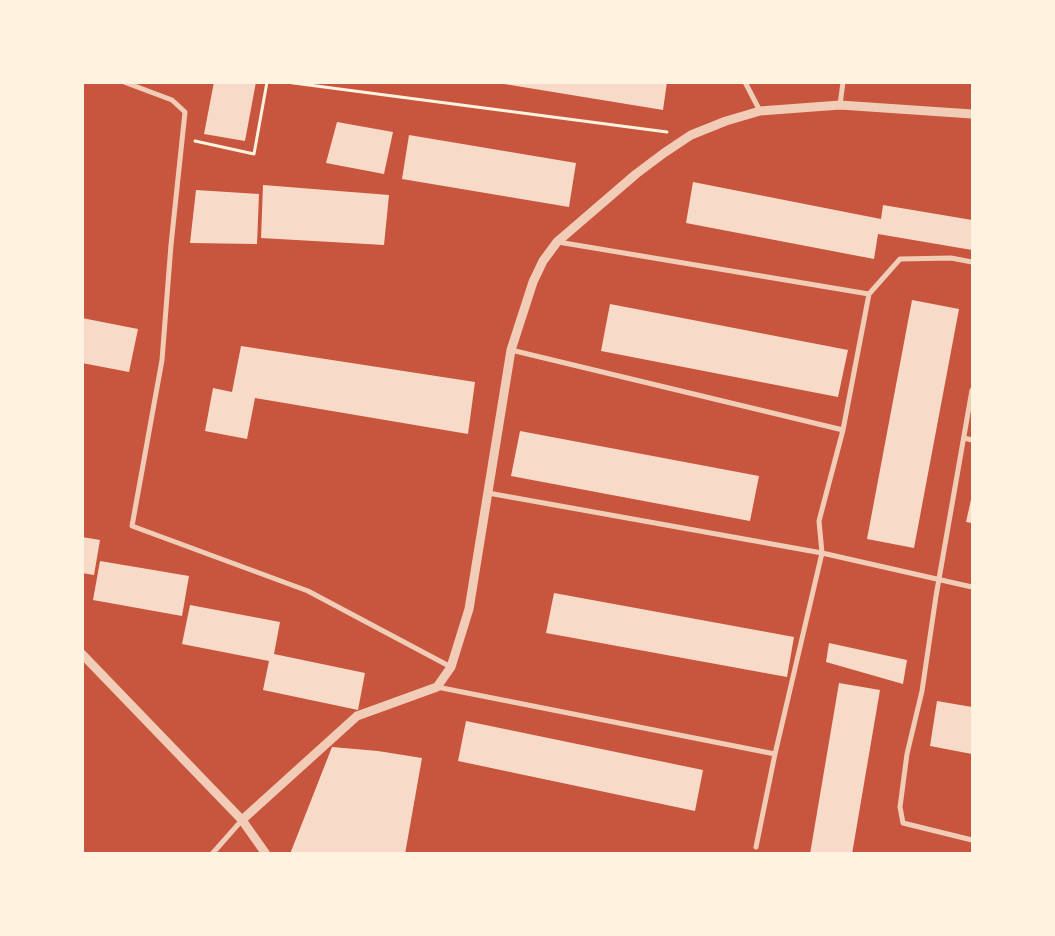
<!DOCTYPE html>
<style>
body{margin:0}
#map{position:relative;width:1055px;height:936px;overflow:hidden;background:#c8553d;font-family:Helvetica,sans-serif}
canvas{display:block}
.frame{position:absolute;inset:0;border:84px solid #fff3e0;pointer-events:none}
</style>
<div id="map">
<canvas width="1055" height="936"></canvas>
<div class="frame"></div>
</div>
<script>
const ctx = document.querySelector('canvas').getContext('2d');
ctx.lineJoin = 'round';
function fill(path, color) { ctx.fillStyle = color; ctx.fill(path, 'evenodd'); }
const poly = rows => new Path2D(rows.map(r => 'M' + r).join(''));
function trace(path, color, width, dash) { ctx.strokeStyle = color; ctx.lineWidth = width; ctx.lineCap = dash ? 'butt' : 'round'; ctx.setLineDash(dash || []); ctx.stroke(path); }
fill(poly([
 [214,82,256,82,245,141,204,134],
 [492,82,667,82,663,110],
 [337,122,393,132,384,174,326,163],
 [409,135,576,163,569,207,402,179],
 [693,182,881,219,883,205,972,220,972,250,878,234,874,259,686,223],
 [263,185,389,195,384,245,261,238],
 [196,190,259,194,257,244,190,243],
 [912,300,959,309,914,548,867,539],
 [610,304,848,350,838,397,601,351],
 [82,318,138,329,129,372,82,363],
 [241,346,475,382,468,434,255,398,247,439,205,431,213,388,232,392],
 [520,431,759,476,750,521,511,476],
 [972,495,972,523,966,522],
 [82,537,100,540,94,575,82,573],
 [100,561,189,576,182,616,93,600],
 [554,593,794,637,787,677,546,633],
 [190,605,280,622,274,654,365,673,358,710,263,690,269,661,182,644],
 [829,643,907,660,903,684,826,662],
 [839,683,880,690,852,854,810,854],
 [937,701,972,707,972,754,930,746],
 [466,721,703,770,695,811,458,761],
 [332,747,378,751,422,758,405,854,290,854]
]), '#f7dbc8');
trace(poly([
 [286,82,667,132],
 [195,141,254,154,267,82]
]), '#fff3e0', 3);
trace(poly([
 [124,82,172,100,185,112,171,245,162,360,132,526,308,591,451,667],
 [745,82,760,111],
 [840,105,843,82],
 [558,242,869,294],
 [511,350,843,430],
 [972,390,936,596,922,691,907,754,900,807,903,823,972,840],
 [964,438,972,440],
 [488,493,822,553,972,587],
 [437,687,775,754,822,553,819,521,843,430,869,294,900,259,951,258,972,262],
 [756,847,775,754],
 [212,854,242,820]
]), '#f1ccb7', 5);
trace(poly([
 [82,654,242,820,266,854],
 [242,820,357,716,437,687,451,667,469,609,511,350,533,282,543,261,557,242,636,174,664,153,691,135,726,121,760,111,840,105,972,114]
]), '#f1ccb7', 9);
</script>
